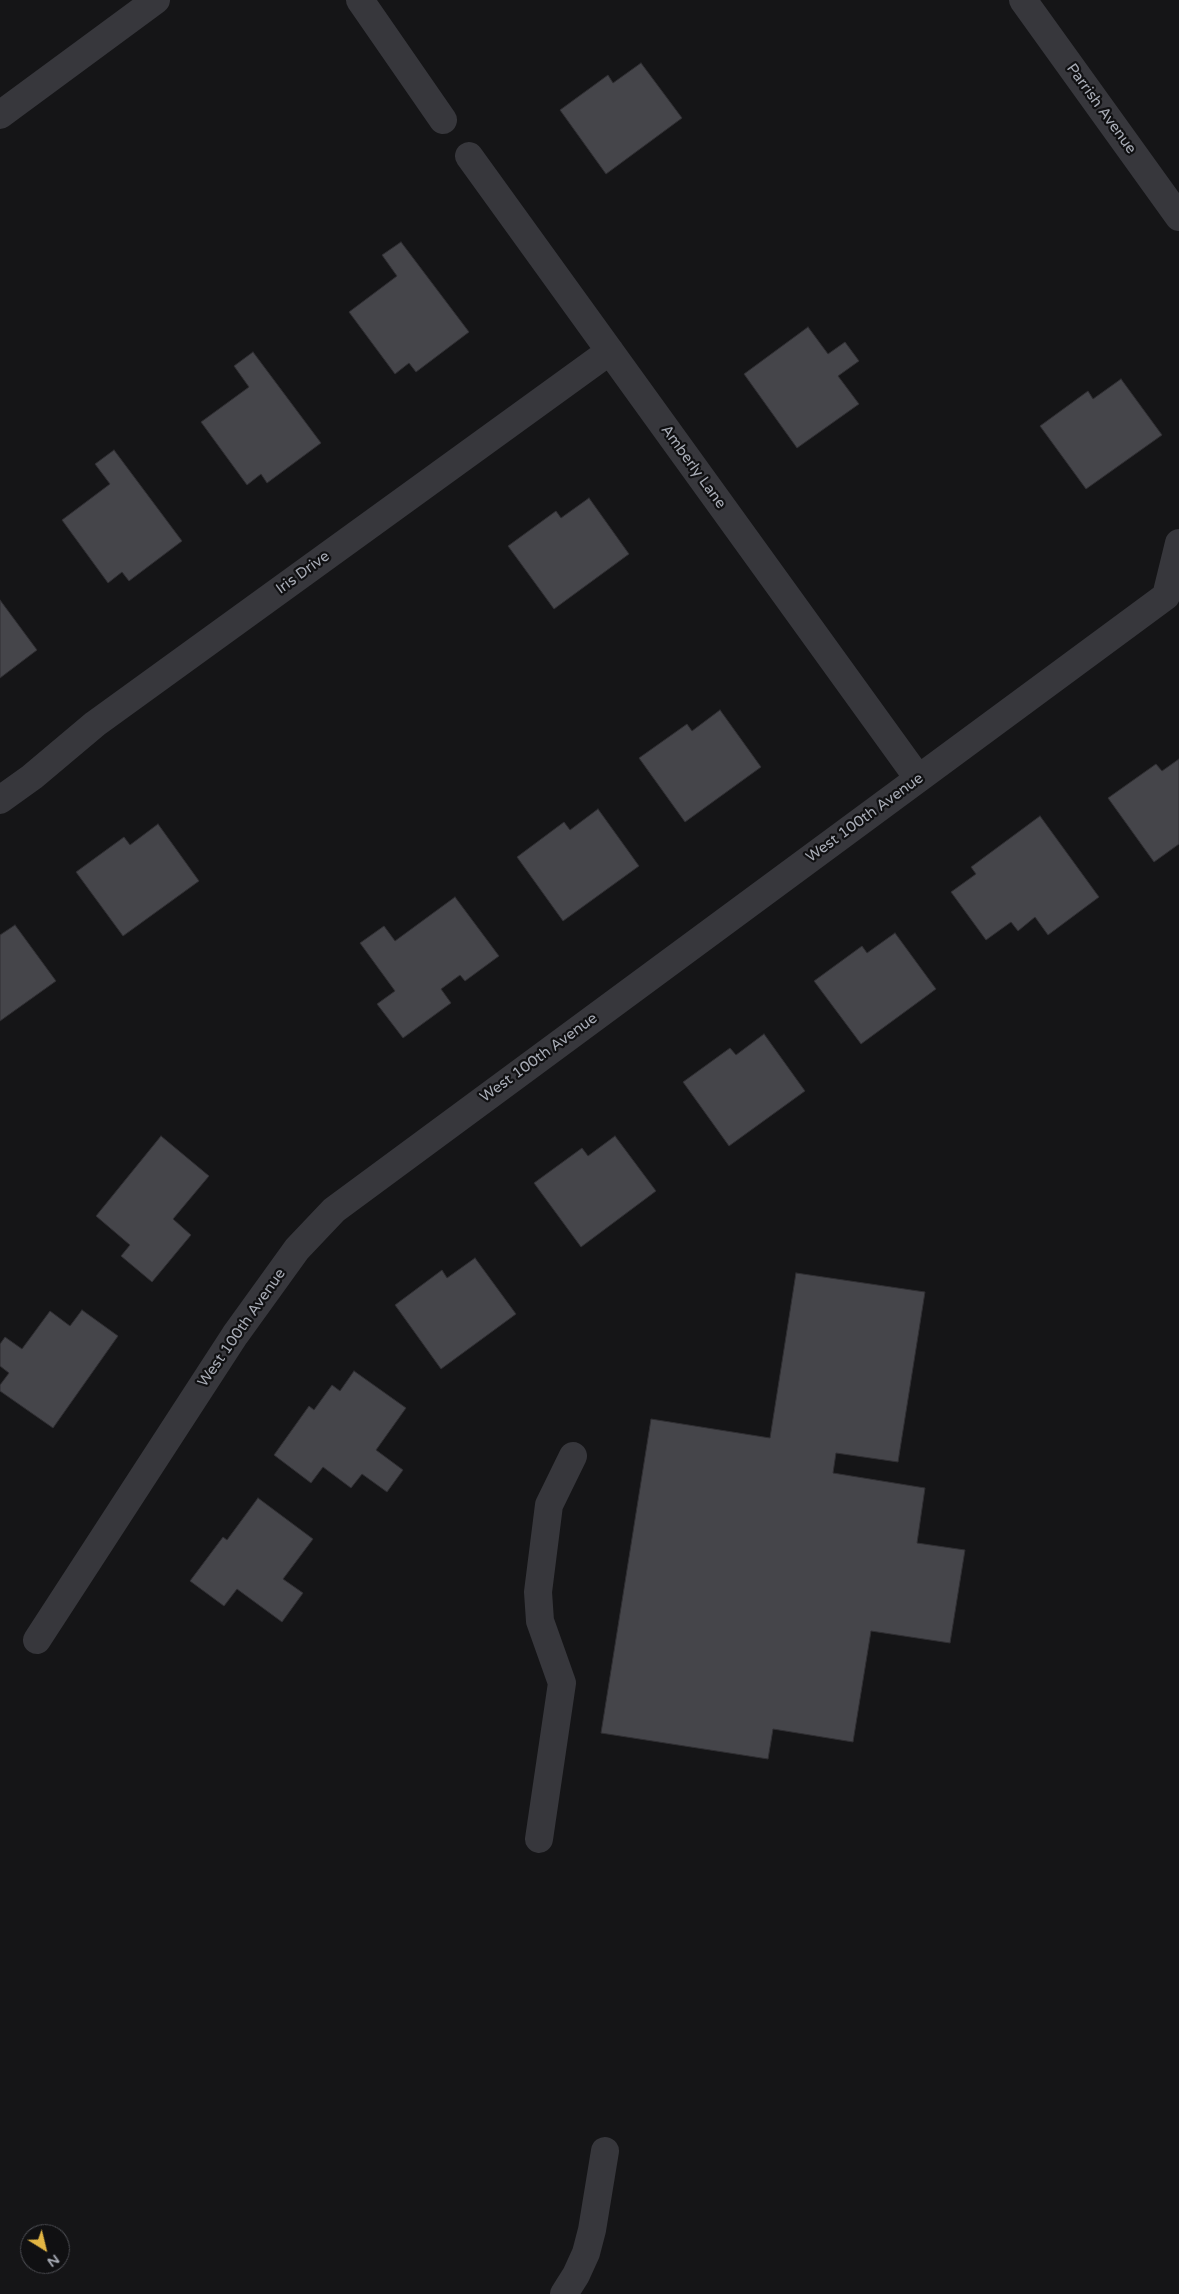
<!DOCTYPE html>
<style>
body{margin:0}
#map{position:relative;width:1179px;height:2294px;overflow:hidden;background:#151517;font-family:"Varela Round",sans-serif}
canvas{display:block}
.north{position:absolute;left:20px;top:2224px;width:50px;height:50px;box-sizing:border-box;background:#101012;border:1px solid #4d4e54;border-radius:50%;rotate:144deg;font-size:14px;font-weight:700;line-height:20px;text-align:center;color:#a8acb6}
.north::after{content:'';display:block;margin:auto;width:18px;height:22px;background:#e2b543;clip-path:polygon(50% 0,100% 100%,50% 72%,0 100%)}
</style>
<div id="map">
<canvas width="1179" height="2294"></canvas>
<div class="north">N</div>
</div>
<script>
const ctx = document.querySelector('canvas').getContext('2d');
ctx.lineJoin = 'round';
function fill(path, color) { ctx.fillStyle = color; ctx.fill(path, 'evenodd'); }
const poly = rows => new Path2D(rows.map(r => 'M' + r).join(''));
function trace(path, color, width, dash) { ctx.strokeStyle = color; ctx.lineWidth = width; ctx.lineCap = dash ? 'butt' : 'round'; ctx.setLineDash(dash || []); ctx.stroke(path); }
function label(font, color, halo, rows, align = 'center') {
  ctx.font = font + ' "Varela Round",sans-serif'; ctx.lineWidth = 4.5; ctx.setLineDash([]); ctx.textBaseline = 'middle'; ctx.strokeStyle = halo; ctx.fillStyle = color; for (const [text, x, y, turn = 0] of rows) {
    ctx.save(); ctx.translate(x, y); ctx.rotate((+turn || 0) * Math.PI / 180); ctx.textAlign = isNaN(turn) ? turn : align; if (halo) ctx.strokeText(text, 0, 0); ctx.fillText(text, 0, 0); ctx.restore();
  }
}
const building = poly([
 [641,63,682,118,606,174,560,110,608,75,613,83,641,63],
 [401,242,469,332,416,372,409,363,395,374,349,312,397,276,382,255,401,242],
 [808,327,828,354,845,342,859,361,838,376,859,404,797,448,744,374,808,327],
 [253,352,321,443,267,483,261,474,247,485,201,422,249,387,234,366,253,352],
 [1121,379,1162,435,1086,489,1040,426,1088,391,1093,399,1121,379],
 [114,450,182,541,129,581,122,572,108,583,62,520,110,484,95,464,114,450],
 [589,498,629,554,554,609,508,546,556,511,561,518,589,498],
 [0,600,37,650,0,678,0,600],
 [720,710,761,767,685,822,639,758,687,724,692,731,720,710],
 [1179,759,1179,844,1154,862,1108,798,1156,764,1162,771,1179,759],
 [598,809,639,866,563,921,517,857,564,822,570,830,598,809],
 [1040,816,1099,897,1048,935,1035,917,1018,931,1011,922,986,940,951,892,976,874,971,867,1040,816],
 [158,824,199,881,123,936,76,872,124,837,130,845,158,824],
 [455,897,499,956,465,981,460,975,441,989,451,1003,403,1038,377,1004,395,991,360,943,384,926,395,941,455,897],
 [15,925,56,981,0,1021,0,935,15,925],
 [895,933,936,989,861,1044,814,981,862,946,867,953,895,933],
 [764,1034,805,1091,729,1146,683,1082,730,1048,736,1055,764,1034],
 [161,1136,209,1176,173,1219,191,1235,152,1282,121,1256,130,1245,96,1216,161,1136],
 [615,1136,656,1191,581,1247,534,1183,582,1148,588,1156,615,1136],
 [475,1258,516,1314,441,1369,395,1305,442,1270,447,1278,475,1258],
 [796,1273,925,1292,898,1462,836,1453,833,1473,925,1488,917,1543,965,1550,950,1643,871,1631,853,1742,773,1729,768,1759,601,1733,651,1419,770,1438,796,1273],
 [82,1310,118,1336,53,1428,0,1391,0,1385,9,1373,0,1366,0,1344,5,1337,22,1349,50,1311,70,1326,82,1310],
 [354,1371,406,1408,376,1450,403,1470,387,1492,362,1474,351,1488,323,1467,311,1483,274,1455,309,1406,314,1410,332,1385,340,1391,354,1371],
 [258,1498,313,1539,283,1579,303,1593,282,1622,237,1589,224,1606,190,1581,223,1537,227,1540,258,1498]
]);
fill(building, '#45454a');
trace(building, '#302f33', 1);
trace(poly([
 [360,0,443,120],
 [1023,0,1179,217],
 [0,115,156,0],
 [469,156,918,778],
 [0,800,32,777,95,724,610,351],
 [37,1640,235,1335,297,1249,334,1210,1166,596,1179,543],
 [539,1839,562,1683,540,1621,538,1592,549,1505,573,1456],
 [564,2294,576,2275,586,2253,592,2230,605,2151]
]), '#37373c', 28);
label('15px', '#a8acb6', '#101012', [
 ["Parrish Avenue",1101,109,54],
 ["Amberly Lane",693,467,54],
 ["Iris Drive",303,573,-36],
 ["West 100th Avenue",865,818,-36],
 ["West 100th Avenue",539,1058,-36],
 ["West 100th Avenue",242,1328,-55]
]);
</script>
